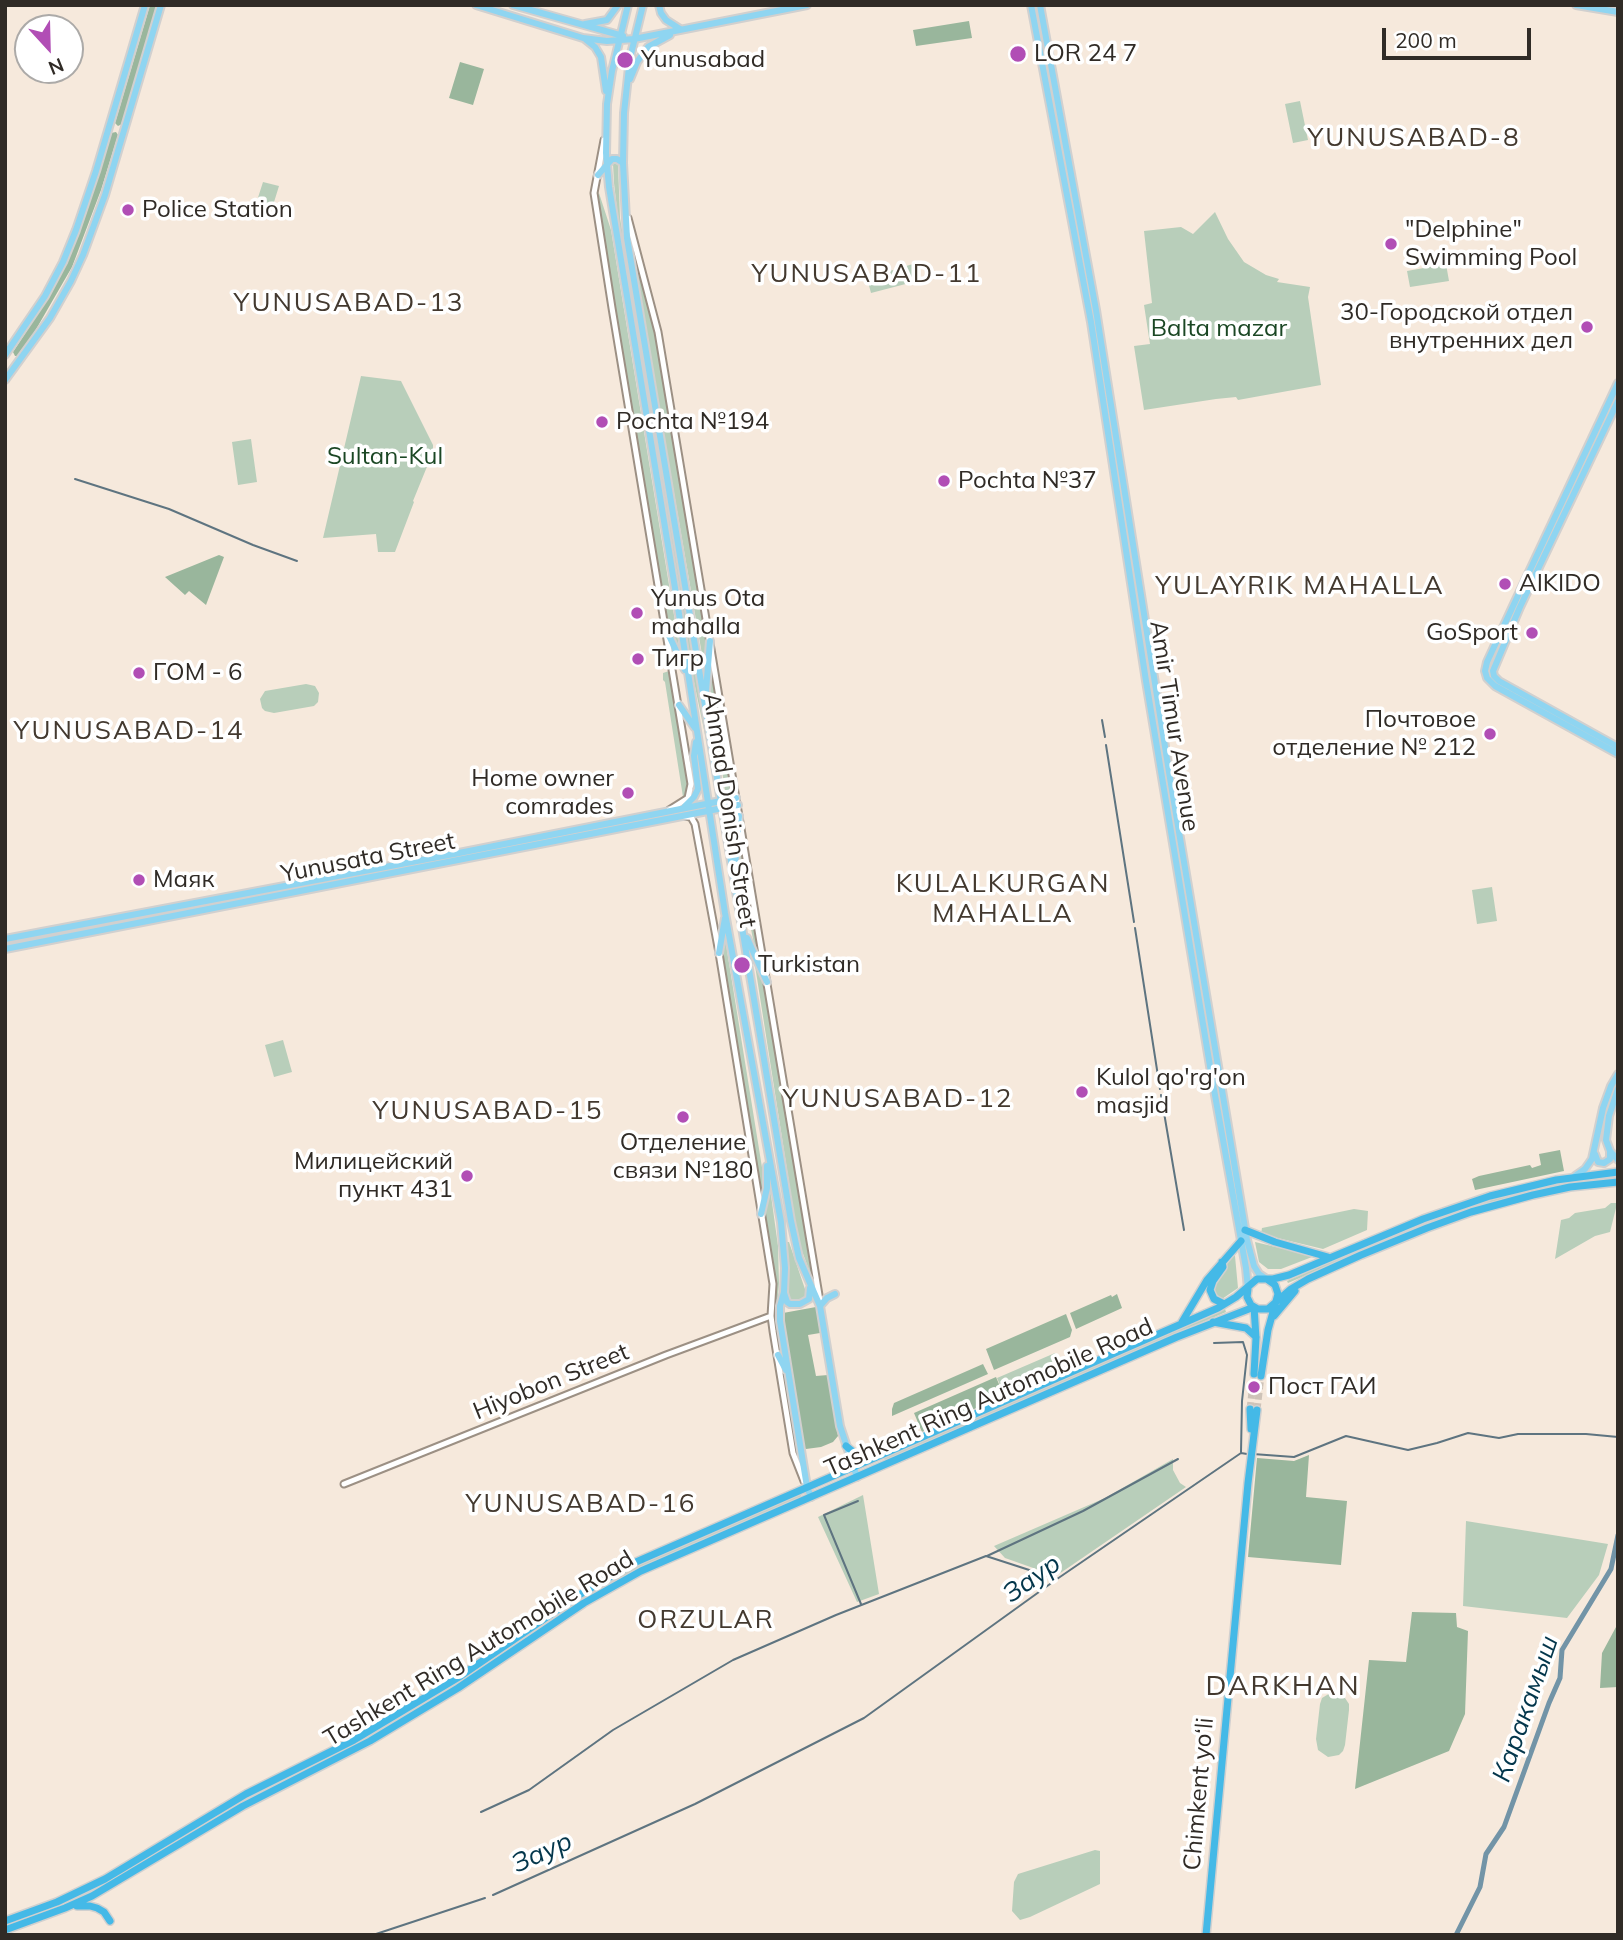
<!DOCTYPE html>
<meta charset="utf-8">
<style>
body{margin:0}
#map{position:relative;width:1623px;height:1940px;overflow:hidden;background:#f6e9dc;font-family:Mulish,sans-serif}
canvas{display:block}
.frame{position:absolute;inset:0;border:7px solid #302b26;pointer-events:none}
.north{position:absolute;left:14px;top:14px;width:70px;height:70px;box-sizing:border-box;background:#fff;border:2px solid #acaaa8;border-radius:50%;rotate:158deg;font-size:19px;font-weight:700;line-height:28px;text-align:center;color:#302b26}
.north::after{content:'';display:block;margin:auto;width:24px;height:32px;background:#b14eb5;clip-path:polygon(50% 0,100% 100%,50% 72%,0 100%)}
.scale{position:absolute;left:1382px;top:28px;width:149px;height:32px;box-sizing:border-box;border:4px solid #302b26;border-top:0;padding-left:9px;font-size:21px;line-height:24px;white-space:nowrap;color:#302b26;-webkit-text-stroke:5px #fff;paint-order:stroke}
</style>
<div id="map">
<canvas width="1623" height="1940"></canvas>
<div class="frame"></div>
<div class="north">N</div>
<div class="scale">200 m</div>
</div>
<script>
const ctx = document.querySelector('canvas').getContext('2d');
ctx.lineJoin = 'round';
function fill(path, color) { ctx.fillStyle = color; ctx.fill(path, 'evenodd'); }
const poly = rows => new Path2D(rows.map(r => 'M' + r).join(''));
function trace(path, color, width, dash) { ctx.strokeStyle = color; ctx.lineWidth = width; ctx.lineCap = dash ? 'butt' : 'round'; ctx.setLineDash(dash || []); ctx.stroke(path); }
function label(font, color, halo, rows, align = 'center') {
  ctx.font = font + ' Mulish,sans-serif'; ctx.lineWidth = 7; ctx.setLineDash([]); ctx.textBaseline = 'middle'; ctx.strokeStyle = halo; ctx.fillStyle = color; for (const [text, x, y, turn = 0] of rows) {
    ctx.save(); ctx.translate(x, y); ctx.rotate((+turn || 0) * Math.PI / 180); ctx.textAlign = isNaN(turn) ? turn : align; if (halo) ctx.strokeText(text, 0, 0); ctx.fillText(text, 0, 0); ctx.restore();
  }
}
fill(poly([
 [1300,101,1308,140,1293,143,1285,104],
 [616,163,618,164,620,218,689,634,717,792,693,677,618,218,614,183,613,164],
 [263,182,279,186,270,215,254,210],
 [598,190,611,230,680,652,671,633,664,607,603,235],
 [1215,212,1228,239,1244,262,1266,275,1279,279,1277,282,1310,287,1308,297,1321,385,1238,400,1236,397,1216,399,1144,410,1134,346,1150,344,1144,305,1152,303,1144,231,1181,227,1193,234],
 [630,239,658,344,706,635,706,657,704,666],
 [916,263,921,280,871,293,867,278],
 [1446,264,1449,281,1410,287,1407,271],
 [361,376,401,381,433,445,433,452,413,501,414,502,395,552,378,552,376,534,323,538],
 [251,439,257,482,238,485,232,442],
 [712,664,732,789,725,791,710,687,710,670],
 [669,671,689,787,688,791,683,797,665,682,663,680,663,673],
 [306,684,315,686,319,693,318,702,314,706,274,713,265,711,262,708,260,699,265,691],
 [740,836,763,966,755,949,741,879,738,853],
 [1492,887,1497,921,1477,924,1472,890],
 [725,938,765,1186,762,1198,723,954],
 [754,959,765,984,814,1284,798,1240],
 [283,1040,292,1072,274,1077,265,1045],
 [770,1188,778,1246,779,1283,777,1310,775,1310,776,1284,765,1215,768,1189],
 [1508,1195,1509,1198,1428,1223,1288,1283,1287,1281,1410,1226,1475,1204],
 [1611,1203,1618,1203,1618,1207,1616,1208,1610,1232,1595,1236,1555,1259,1561,1220,1569,1218,1575,1213,1605,1208],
 [1354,1209,1368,1211,1367,1230,1323,1249,1261,1234,1262,1228],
 [787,1242,789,1242,807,1295,804,1299,793,1302,787,1298,789,1272],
 [1255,1242,1297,1252,1312,1257,1281,1269,1268,1269,1259,1262],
 [1232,1255,1235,1256,1238,1288,1222,1299,1215,1293,1214,1283,1224,1271,1226,1265,1225,1262],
 [1225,1309,1226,1312,885,1460,883,1457],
 [1055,1353,1061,1368,1003,1392,997,1378],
 [1173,1459,1173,1470,1180,1483,1186,1487,1056,1576,1005,1558,994,1546,1105,1498],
 [800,1494,802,1497,637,1570,596,1592,544,1626,542,1623,621,1573],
 [863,1495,879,1594,857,1602,818,1517],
 [1466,1521,1608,1544,1599,1575,1567,1618,1463,1606],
 [1332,1692,1343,1695,1349,1704,1349,1710,1345,1745,1343,1751,1339,1755,1328,1757,1318,1750,1316,1739,1320,1704,1322,1698],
 [300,1769,302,1772,228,1810,97,1890,55,1910,5,1926,5,1923,54,1906,227,1807],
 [1095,1850,1100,1851,1100,1884,1030,1917,1020,1920,1012,1911,1014,1882,1018,1874]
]), '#b8ceba');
fill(poly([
 [150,5,157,5,122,124,118,126,115,123],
 [969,21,972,38,916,46,913,30],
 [460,62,484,69,473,105,449,98],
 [116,132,118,135,101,190,72,267,31,338,18,356,15,356,13,352,50,295,71,254,87,211,111,133],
 [219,555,224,557,206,605,189,591,185,595,165,577],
 [1560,1150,1564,1171,1475,1190,1472,1179,1479,1176,1530,1165,1532,1168,1541,1165,1539,1154],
 [1117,1294,1122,1308,1076,1329,1070,1313,1111,1295,1112,1297],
 [816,1307,820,1333,808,1335,816,1376,828,1375,838,1436,833,1442,821,1447,806,1449,802,1447,782,1324,783,1313],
 [1066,1314,1072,1330,1070,1337,994,1370,986,1349],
 [983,1364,988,1374,892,1416,892,1409,894,1403],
 [996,1377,1004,1396,922,1432,914,1413],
 [1309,1455,1306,1497,1347,1501,1341,1565,1248,1557,1257,1458,1294,1461],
 [1412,1612,1456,1613,1457,1627,1468,1631,1465,1714,1449,1751,1355,1789,1369,1660,1406,1662],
 [1616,1627,1618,1687,1600,1688,1602,1653]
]), '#99b69c');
trace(poly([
 [75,479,169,509,253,545,297,561],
 [1102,720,1105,737],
 [1106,745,1134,922],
 [1135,928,1160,1089],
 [1161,1095,1184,1230],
 [1214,1343,1243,1342,1247,1355,1242,1401,1241,1452],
 [1253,1454,1294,1457,1346,1436,1408,1450,1437,1443,1468,1433,1499,1438,1518,1434,1586,1434,1618,1437],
 [858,1501,824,1515,861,1604],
 [987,1556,1083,1511,1178,1459],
 [481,1812,529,1790,613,1730,733,1660,836,1615,986,1556,1057,1579],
 [493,1895,695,1804,864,1718,1057,1579,1241,1453,1247,1454],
 [373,1935,485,1898]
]), '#5e7480', 2);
trace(poly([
 [1456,1935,1480,1887,1486,1854,1504,1827,1549,1703,1560,1678,1562,1650,1611,1569,1618,1535]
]), '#7294a7', 5);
trace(poly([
 [1250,1409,1254,1374],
 [1257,1410,1261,1376]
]), '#cec3b8', 7, [7, 3.5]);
const minor = poly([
 [604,140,594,193,612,308,691,784,688,798,669,810],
 [628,218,658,332,820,1301],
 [684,816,691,817,695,824,719,953,773,1284,771,1316,773,1331,793,1453,804,1481],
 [344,1484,666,1355,771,1316]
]);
const major = poly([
 [476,5,583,38,607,41,634,39,807,5],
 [513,5,623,36],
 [628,5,612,71,607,104,606,153,609,187,675,588,725,913,781,1222,785,1268,784,1292,780,1306,780,1321,807,1487,811,1497],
 [643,5,630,58,624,113,623,163,627,238,791,1221,799,1258,820,1306,840,1426,857,1477],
 [659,5,661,13,666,20,680,29],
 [1031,5,1091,322,1146,681,1213,1084,1246,1268,1248,1289],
 [1040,5,1096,310,1169,772,1247,1240,1254,1266,1259,1274,1265,1278],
 [1576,5,1618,12],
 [585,24,607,20,618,5],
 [585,39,595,47,601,57,606,91],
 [630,79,637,62,648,47,670,35],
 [598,175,612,159,617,159,623,163],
 [5,355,45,296,63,262,76,230,96,171,145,5],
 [5,380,50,318,71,281,83,255,105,195,161,5],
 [1618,383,1514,604,1487,662,1485,671,1487,678,1495,686,1618,754],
 [1618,401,1520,607,1493,671,1494,676,1499,681,1618,747],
 [665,627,685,670],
 [706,691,710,641],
 [679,705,695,728],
 [685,806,694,797,698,789,694,756,696,742],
 [735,867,739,816],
 [747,938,767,982],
 [5,939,459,853,736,798],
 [5,949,738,805],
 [719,953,725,918],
 [1618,1089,1609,1116,1606,1140,1610,1151,1618,1160],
 [1595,1154,1598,1162,1604,1163,1610,1159,1610,1151],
 [1575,1176,1585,1169,1592,1159,1603,1108,1611,1086,1618,1074],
 [761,1214,767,1188,767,1166],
 [784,1293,787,1302,790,1304,800,1304,809,1299,810,1288],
 [820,1306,827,1298,835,1294],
 [778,1355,786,1370]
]);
const highway = poly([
 [1245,1230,1275,1242,1328,1257],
 [1222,1262,1223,1267,1213,1281,1210,1290,1214,1299,1224,1304],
 [1248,1289,1247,1297,1251,1305,1258,1309,1268,1309,1291,1289,1308,1279,1361,1255,1427,1228,1471,1212,1533,1195,1570,1187,1618,1182],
 [1274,1316,1295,1291],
 [1182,1322,1207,1280,1241,1241],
 [1213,1322,1246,1328,1256,1337],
 [1254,1374,1256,1338,1254,1307],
 [1261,1376,1268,1330,1278,1294,1275,1285,1268,1280],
 [1250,1409,1251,1429],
 [846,1446,857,1455,872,1456],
 [77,1906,90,1906,97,1908,104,1912,110,1921],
 [5,1921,57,1902,105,1879,246,1794,354,1740,459,1677,579,1595,636,1562,1218,1308,1236,1297,1257,1279,1273,1279,1289,1275,1423,1219,1490,1196,1556,1180,1618,1172],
 [5,1930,65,1908,92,1896,243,1806,370,1741,458,1688,584,1603,641,1571,1177,1337,1254,1307],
 [1206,1935,1248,1483,1257,1410]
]);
trace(minor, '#9c9084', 9);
trace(major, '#d1d0cf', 10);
trace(highway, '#d1d0cf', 10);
trace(minor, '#fff', 5);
trace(major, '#8fd5f1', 6);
trace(highway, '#44b9e7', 7);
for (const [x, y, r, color] of [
 [1018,54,9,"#b14eb5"],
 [625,60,9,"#b14eb5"],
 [128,210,7,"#b14eb5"],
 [1391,244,7,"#b14eb5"],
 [1587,327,7,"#b14eb5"],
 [602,422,7,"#b14eb5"],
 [944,481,7,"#b14eb5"],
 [1505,584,7,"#b14eb5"],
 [637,613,7,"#b14eb5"],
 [1532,633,7,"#b14eb5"],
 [638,659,7,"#b14eb5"],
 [139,673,7,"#b14eb5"],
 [1490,734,7,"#b14eb5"],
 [628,793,7,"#b14eb5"],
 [139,880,7,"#b14eb5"],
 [742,965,9,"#b14eb5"],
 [1082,1092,7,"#b14eb5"],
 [683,1117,7,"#b14eb5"],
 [467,1176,7,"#b14eb5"],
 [1254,1387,7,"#b14eb5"]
]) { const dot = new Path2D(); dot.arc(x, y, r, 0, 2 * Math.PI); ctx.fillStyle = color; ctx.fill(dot); trace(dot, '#fff', 2.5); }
label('24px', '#302b26', '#fff', [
 ["LOR 24 7",1034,54],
 ["Yunusabad",641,60],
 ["Police Station",142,210],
 ["\"Delphine\"",1405,230],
 ["Swimming Pool",1405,258],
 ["30-Городской отдел",1573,313,"right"],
 ["внутренних дел",1573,341,"right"],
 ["Pochta №194",616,422],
 ["Pochta №37",958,481],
 ["AIKIDO",1519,584],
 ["Yunus Ota",651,599],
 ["mahalla",651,627],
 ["GoSport",1518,633,"right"],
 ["Тигр",652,659],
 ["ГОМ - 6",153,673],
 ["Почтовое",1476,720,"right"],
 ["отделение № 212",1476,748,"right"],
 ["Home owner",614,779,"right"],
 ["comrades",614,807,"right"],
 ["Маяк",153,880],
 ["Turkistan",758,965],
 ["Kulol qo'rg'on",1096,1078],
 ["masjid",1096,1106],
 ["Отделение",683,1143,"center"],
 ["связи №180",683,1171,"center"],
 ["Милицейский",453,1162,"right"],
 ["пункт 431",453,1190,"right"],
 ["Пост ГАИ",1268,1387]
], 'left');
label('24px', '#1b4724', '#fff', [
 ["Balta mazar",1219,329],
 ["Sultan-Kul",385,457]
]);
label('24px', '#302b26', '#fff', [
 ["Amir Timur Avenue",1174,726,81],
 ["Ahmad Donish Street",729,810,81],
 ["Yunusata Street",368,858,-11],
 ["Hiyobon Street",551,1382,-22],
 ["Tashkent Ring Automobile Road",989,1398,-24],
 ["Tashkent Ring Automobile Road",479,1649,-31],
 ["Chimkent yo‘li",1199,1794,-85]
]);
ctx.letterSpacing = '2px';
label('26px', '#43392f', '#fff', [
 ["YUNUSABAD-8",1414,138],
 ["YUNUSABAD-11",867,274],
 ["YUNUSABAD-13",349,303],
 ["YULAYRIK MAHALLA",1300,586],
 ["YUNUSABAD-14",129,731],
 ["KULALKURGAN",1003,884],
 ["MAHALLA",1003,914],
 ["YUNUSABAD-12",898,1099],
 ["YUNUSABAD-15",488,1111],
 ["YUNUSABAD-16",581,1504],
 ["ORZULAR",706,1620]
]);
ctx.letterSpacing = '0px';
label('italic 26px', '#03364b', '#fff', [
 ["Заур",1032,1579,-35],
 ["Каракамыш",1526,1709,-71],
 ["Заур",542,1853,-24]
]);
ctx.letterSpacing = '2px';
label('28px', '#43392f', '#fff', [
 ["DARKHAN",1283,1687]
]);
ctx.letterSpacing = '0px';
</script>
